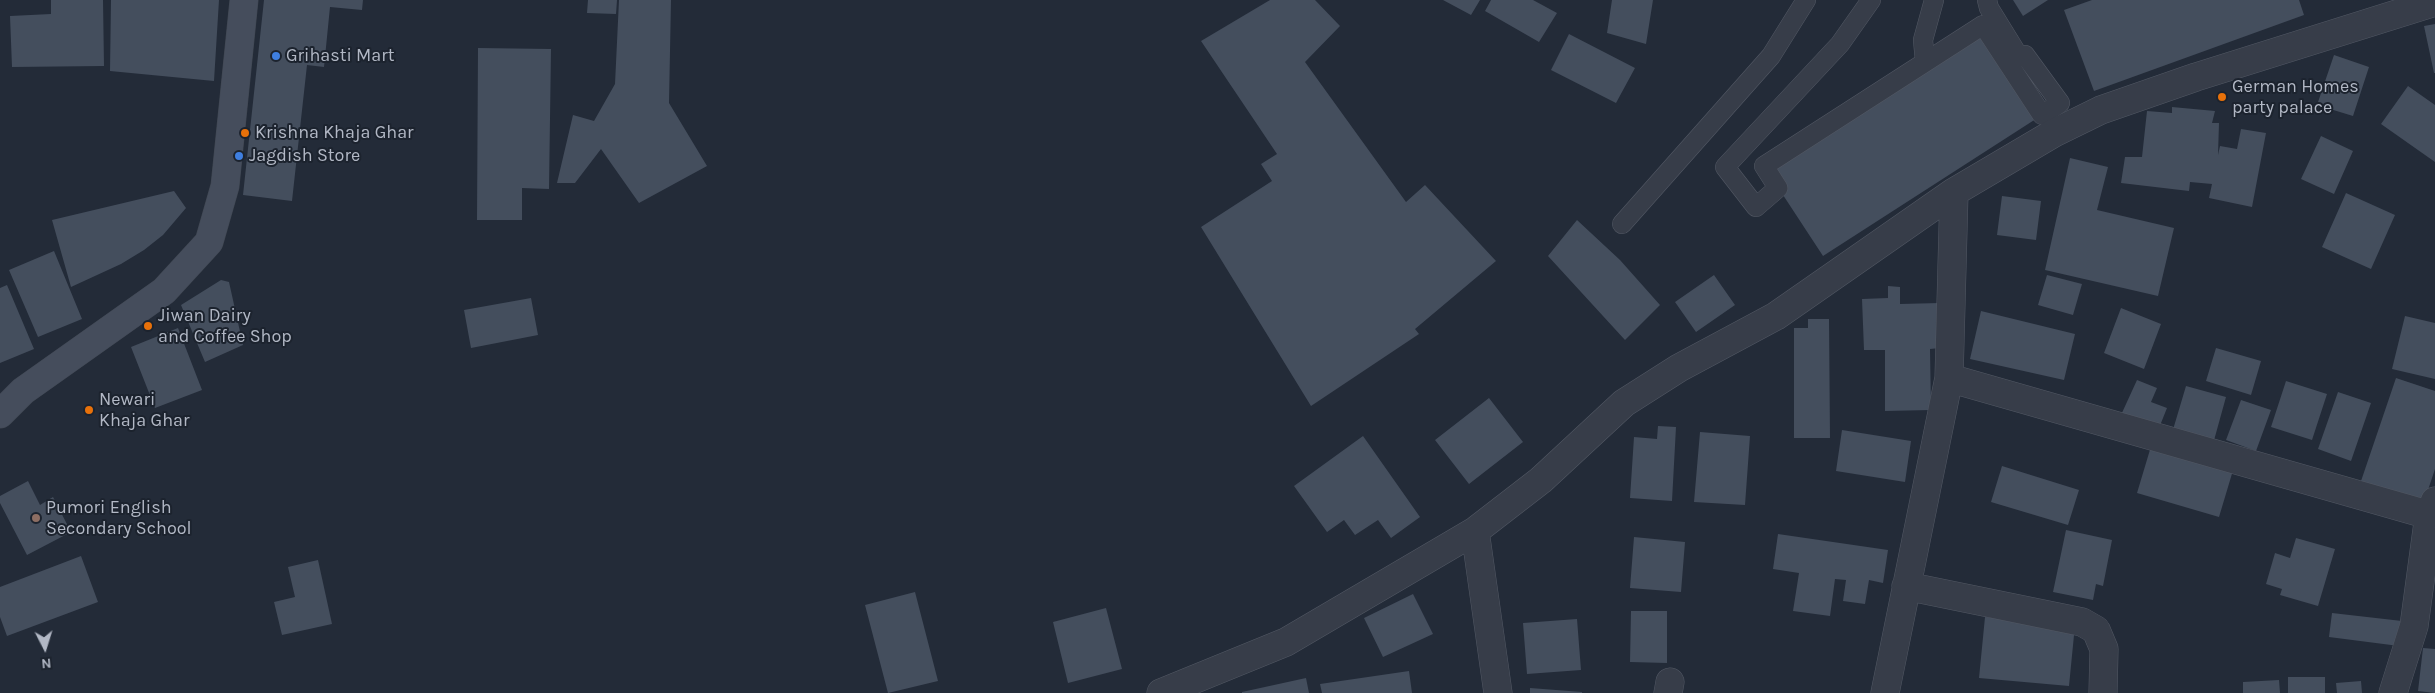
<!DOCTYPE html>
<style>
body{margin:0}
#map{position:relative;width:2435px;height:693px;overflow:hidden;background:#232b38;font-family:Karla,sans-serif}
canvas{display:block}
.north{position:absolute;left:20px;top:623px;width:50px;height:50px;-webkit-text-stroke:4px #1c232e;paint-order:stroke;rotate:175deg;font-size:14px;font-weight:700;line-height:20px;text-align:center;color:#b2b8c5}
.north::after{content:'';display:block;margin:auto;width:18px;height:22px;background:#b2b8c5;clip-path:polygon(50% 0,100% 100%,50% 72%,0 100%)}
</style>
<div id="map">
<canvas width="2435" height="693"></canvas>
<div class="north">N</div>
</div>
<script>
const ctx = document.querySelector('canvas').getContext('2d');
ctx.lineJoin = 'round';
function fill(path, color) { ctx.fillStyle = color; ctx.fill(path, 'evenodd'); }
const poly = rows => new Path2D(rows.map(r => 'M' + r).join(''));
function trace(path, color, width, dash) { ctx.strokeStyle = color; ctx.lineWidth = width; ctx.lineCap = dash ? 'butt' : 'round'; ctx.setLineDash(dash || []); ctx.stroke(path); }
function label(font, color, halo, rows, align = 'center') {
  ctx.font = font + ' Karla,sans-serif'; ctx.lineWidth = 4; ctx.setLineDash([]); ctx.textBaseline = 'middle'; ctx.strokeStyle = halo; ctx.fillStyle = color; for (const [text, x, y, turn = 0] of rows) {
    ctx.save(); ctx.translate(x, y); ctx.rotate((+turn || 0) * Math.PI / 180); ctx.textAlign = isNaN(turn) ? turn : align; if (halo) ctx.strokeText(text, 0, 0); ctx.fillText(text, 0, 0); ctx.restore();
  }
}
fill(poly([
 [51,0,103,0,104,66,12,67,10,16,51,14],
 [111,0,219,0,214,81,110,71],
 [264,0,363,0,362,10,330,7,324,67,307,65,292,201,243,195],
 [588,0,617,0,616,14,587,13],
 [619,0,671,0,669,103,707,166,639,203,601,149,575,183,557,183,573,115,594,121,615,84],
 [1270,0,1315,0,1340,26,1305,62,1406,202,1425,185,1496,261,1415,329,1419,334,1311,406,1201,227,1272,181,1261,164,1277,154,1201,41],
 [1443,0,1480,0,1471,15],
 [1491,0,1533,0,1557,13,1539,42,1485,11],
 [1612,0,1653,0,1646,44,1607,33],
 [2013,0,2048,0,2023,16],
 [2092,0,2299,0,2304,15,2094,91,2064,10],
 [2435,24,2435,73,2434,73,2424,26],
 [1983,25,2042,115,1823,256,1764,166],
 [1569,34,1635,68,1616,103,1551,70],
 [478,48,551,49,549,189,522,188,522,220,477,220],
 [2334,55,2369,67,2353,116,2317,105],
 [2408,86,2435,105,2435,162,2381,124],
 [2172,107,2215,111,2212,123,2219,123,2218,155,2220,146,2237,149,2241,129,2266,133,2252,207,2209,198,2212,184,2190,182,2189,191,2121,183,2125,157,2142,157,2147,111,2172,113],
 [2321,136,2353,151,2334,194,2301,179],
 [2070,158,2108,167,2097,210,2174,228,2158,296,2045,270],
 [174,191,186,208,163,235,144,250,121,264,71,287,52,220],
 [2346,193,2395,215,2371,269,2322,247],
 [2002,196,2041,201,2036,240,1997,235],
 [1577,220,1620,260,1660,305,1625,340,1548,256],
 [54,251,82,319,38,337,9,270],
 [1714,275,1735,305,1696,332,1675,302],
 [2047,275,2082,284,2073,315,2038,305],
 [221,280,229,282,243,345,205,362,181,305],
 [7,285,34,349,0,363,0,288],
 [1888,286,1900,287,1900,304,1940,303,1940,348,1930,349,1931,410,1885,411,1885,350,1864,350,1862,299,1888,298],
 [531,298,538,335,471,348,464,310],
 [2121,308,2161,324,2144,369,2104,353],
 [1981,311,2075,334,2064,380,1970,359],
 [2405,316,2435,323,2435,379,2392,369],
 [1808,319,1829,319,1830,438,1794,438,1794,328,1808,328],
 [178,328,202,390,155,408,131,347],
 [2216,348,2261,361,2251,395,2206,381],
 [2396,378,2435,391,2435,469,2423,505,2360,484],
 [2137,380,2157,388,2151,402,2167,408,2159,428,2121,415],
 [2286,381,2327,394,2312,440,2271,427],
 [2186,386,2226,397,2213,444,2172,433],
 [2338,392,2371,403,2351,461,2318,449],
 [1489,398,1523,442,1469,484,1435,440],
 [2241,400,2271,410,2256,451,2226,440],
 [1658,426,1676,427,1672,501,1630,498,1634,437,1657,439],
 [1842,430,1911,441,1905,482,1836,471],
 [1700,432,1750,436,1745,505,1694,502],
 [1363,436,1420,517,1391,538,1378,520,1355,535,1344,520,1327,532,1294,486],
 [2152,443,2234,467,2219,517,2137,493],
 [2002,466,2079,490,2068,525,1991,502],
 [28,481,40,505,53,497,71,532,27,555,0,503,0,496],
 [2066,530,2112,540,2103,586,2096,584,2093,600,2053,592],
 [1778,534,1888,550,1883,583,1869,580,1865,604,1843,601,1846,580,1835,579,1830,616,1793,611,1799,573,1773,569],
 [1634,537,1685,542,1681,592,1630,588],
 [2296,538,2335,549,2318,606,2280,595,2282,589,2266,584,2275,553,2290,558],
 [81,556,98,602,7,636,0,617,0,587],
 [318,560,332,624,282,635,274,602,295,597,288,567],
 [915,592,938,681,888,693,865,605],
 [1413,594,1433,634,1383,657,1364,618],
 [1106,608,1122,669,1068,683,1053,622],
 [1631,611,1667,611,1667,663,1630,662],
 [2332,613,2402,621,2399,646,2329,637],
 [1985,617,2075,625,2069,686,1979,678],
 [1577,619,1581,670,1527,674,1523,623],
 [2423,648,2435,649,2435,693,2418,691],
 [1409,671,1412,693,1322,693,1320,684],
 [2288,677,2325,677,2325,693,2288,693],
 [1306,678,1309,693,1242,693,1242,692],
 [2279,680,2280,693,2243,693,2243,682],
 [2361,681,2362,693,2337,693,2336,683],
 [1530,688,1582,692,1582,693,1530,693]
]), '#444e5d');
const service = poly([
 [1871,0,1840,44,1725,167,1756,207,1778,188,1764,166,1983,25,2042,115,2060,103,2025,55,2018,55,1989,8,1987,0],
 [1925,62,1923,40,1934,0],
 [1622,224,1771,56,1806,0]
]);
const minor = poly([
 [1949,378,2429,515],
 [1475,531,1498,693],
 [1906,586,2082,622,2096,630,2104,649,2103,693],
 [1161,693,1286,642,1475,531,1541,480,1624,403,1679,368,1776,316,1954,192,2054,133,2101,110,2196,77,2435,2],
 [1668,693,1670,682],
 [1885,693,1949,378,1954,192],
 [2393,693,2414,626,2429,515,2435,501]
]);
const secondary = poly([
 [0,414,23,391,164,291,209,242,225,186,244,0]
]);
trace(service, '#525864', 20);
trace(minor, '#525864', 29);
trace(secondary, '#404752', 29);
trace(service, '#373d49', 19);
trace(minor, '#373d49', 28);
trace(secondary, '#454d5c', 28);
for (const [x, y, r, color] of [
 [276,56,5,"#3f7fe0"],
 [2222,97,5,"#e8710a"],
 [245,133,5,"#e8710a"],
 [239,156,5,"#3f7fe0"],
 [148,326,5,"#e8710a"],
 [89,410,5,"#e8710a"],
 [36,518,5,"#8d6e63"]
]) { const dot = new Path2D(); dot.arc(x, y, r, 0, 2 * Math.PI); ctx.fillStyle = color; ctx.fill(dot); trace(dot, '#1c232e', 2); }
label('18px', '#b2b8c5', '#1c232e', [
 ["Grihasti Mart",286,56],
 ["German Homes",2232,87],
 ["party palace",2232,108],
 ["Krishna Khaja Ghar",255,133],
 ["Jagdish Store",249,156],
 ["Jiwan Dairy",158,316],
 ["and Coffee Shop",158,337],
 ["Newari",99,400],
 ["Khaja Ghar",99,421],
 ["Pumori English",46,508],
 ["Secondary School",46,529]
], 'left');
</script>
